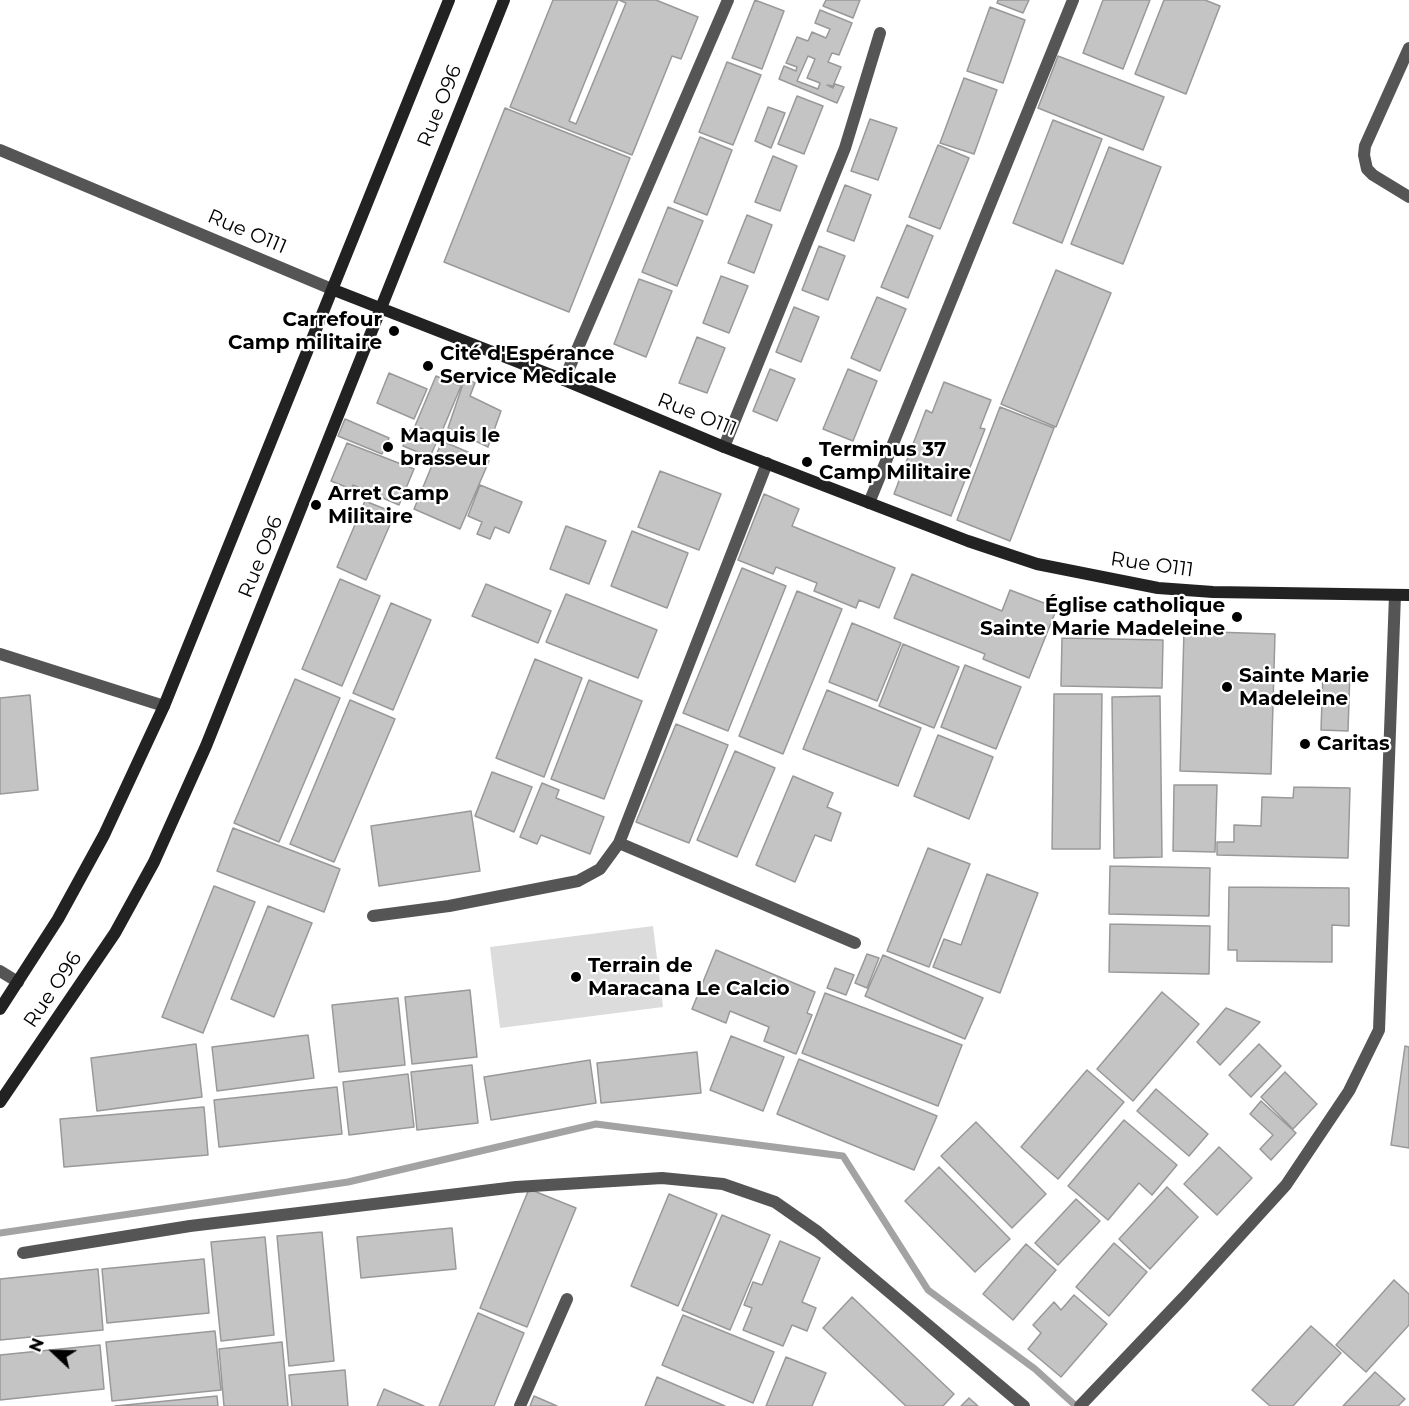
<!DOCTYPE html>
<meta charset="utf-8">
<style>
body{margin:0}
#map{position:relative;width:1409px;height:1406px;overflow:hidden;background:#fff;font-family:Montserrat,sans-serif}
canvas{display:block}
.north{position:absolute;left:24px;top:1322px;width:60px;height:60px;-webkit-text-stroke:4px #fff;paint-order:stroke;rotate:292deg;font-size:16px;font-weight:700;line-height:24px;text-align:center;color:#000}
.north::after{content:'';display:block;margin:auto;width:21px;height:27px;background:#000;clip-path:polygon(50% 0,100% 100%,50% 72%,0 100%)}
</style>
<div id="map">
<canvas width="1409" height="1406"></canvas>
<div class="north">N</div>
</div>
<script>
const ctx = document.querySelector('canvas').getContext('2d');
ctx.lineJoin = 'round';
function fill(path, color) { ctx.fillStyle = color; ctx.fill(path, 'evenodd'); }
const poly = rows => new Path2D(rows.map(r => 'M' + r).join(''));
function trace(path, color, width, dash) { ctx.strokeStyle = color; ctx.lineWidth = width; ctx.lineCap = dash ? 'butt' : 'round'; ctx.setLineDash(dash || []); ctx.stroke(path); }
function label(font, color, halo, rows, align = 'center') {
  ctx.font = font + ' Montserrat,sans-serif'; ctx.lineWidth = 4.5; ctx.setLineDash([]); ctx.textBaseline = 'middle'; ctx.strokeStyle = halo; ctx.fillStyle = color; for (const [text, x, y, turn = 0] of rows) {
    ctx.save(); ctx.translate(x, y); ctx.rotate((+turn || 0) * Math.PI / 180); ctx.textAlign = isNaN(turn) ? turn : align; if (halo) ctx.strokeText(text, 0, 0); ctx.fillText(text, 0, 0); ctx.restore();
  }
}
fill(poly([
 [653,926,663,1007,500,1028,490,947]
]), '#dcdcdc');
trace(poly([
 [0,1233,348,1182,596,1124,843,1156,928,1290,1035,1369,1076,1406]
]), '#a3a3a3', 7);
const building = poly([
 [553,0,618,0,569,121,576,124,626,3,619,0,656,0,698,17,681,59,672,56,632,155,510,107,553,0],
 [755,0,784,11,762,69,732,58,755,0],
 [826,0,860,0,853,18,823,6,826,0],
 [998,0,1029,0,1023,13,997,3,998,0],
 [1103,0,1150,0,1123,69,1083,53,1103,0],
 [1164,0,1205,0,1220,6,1186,94,1135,74,1164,0],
 [990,7,1025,20,1003,83,967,71,990,7],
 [820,10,852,23,839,55,832,53,828,62,841,67,833,86,827,85,833,88,835,84,844,87,837,103,779,79,784,66,796,71,797,67,786,63,797,37,808,41,812,32,826,38,830,29,815,23,820,10],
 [808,56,815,59,807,78,820,83,818,89,797,81,808,56],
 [1058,56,1164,97,1143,150,1038,108,1058,56],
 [727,62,761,75,733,145,699,132,727,62],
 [964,78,997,90,974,154,940,143,964,78],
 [797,96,823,106,804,154,778,144,797,96],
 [768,107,785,113,771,148,755,141,768,107],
 [505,108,630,158,569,312,444,262,505,108],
 [870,119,897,128,878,180,851,171,870,119],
 [1053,120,1102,139,1062,243,1013,223,1053,120],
 [700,137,732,150,707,215,674,202,700,137],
 [938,145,969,158,940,229,909,217,938,145],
 [1109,147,1161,167,1123,264,1071,244,1109,147],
 [773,156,797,166,780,211,755,202,773,156],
 [845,185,871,195,854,241,827,231,845,185],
 [668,207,703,221,677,286,642,272,668,207],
 [747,215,772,225,754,273,728,263,747,215],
 [907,225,933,236,908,298,881,287,907,225],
 [819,246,845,256,828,300,802,290,819,246],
 [1056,270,1111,293,1056,427,1001,404,1056,270],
 [721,276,748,286,729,333,703,323,721,276],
 [639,279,672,291,646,357,614,344,639,279],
 [877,297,906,309,880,371,851,358,877,297],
 [794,307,819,317,801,362,776,352,794,307],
 [697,337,725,348,707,393,679,383,697,337],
 [770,369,795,379,777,421,753,411,770,369],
 [848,369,877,381,853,441,823,429,848,369],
 [389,373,427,389,414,419,377,403,389,373],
 [436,376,461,386,440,436,415,426,436,376],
 [465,378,475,383,470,396,501,411,488,447,448,428,465,378],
 [944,382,991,400,980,428,985,429,951,516,894,494,926,410,932,413,944,382],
 [1000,407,1054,428,1010,541,957,520,1000,407],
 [345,419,389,438,382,454,338,436,345,419],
 [410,430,437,441,430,457,403,446,410,430],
 [442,441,489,461,460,529,414,509,442,441],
 [347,443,414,469,399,505,353,485,351,489,331,481,347,443],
 [660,471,721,494,699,550,638,527,660,471],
 [480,485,522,502,509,533,495,527,490,539,477,534,482,522,468,516,480,485],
 [764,494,799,509,792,526,895,568,879,608,859,600,856,608,814,591,817,583,776,567,773,574,738,560,764,494],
 [365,501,395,513,366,580,337,567,365,501],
 [566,526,606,541,589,584,550,569,566,526],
 [632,531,688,553,667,608,611,586,632,531],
 [742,568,786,586,728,731,683,713,742,568],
 [912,574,1002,611,1010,590,1057,608,1029,678,983,659,985,654,894,618,912,574],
 [340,579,380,596,342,686,302,669,340,579],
 [486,584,551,611,538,643,472,616,486,584],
 [797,591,842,609,783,754,739,736,797,591],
 [566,594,657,630,638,678,546,642,566,594],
 [391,603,431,620,393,710,353,693,391,603],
 [852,623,901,643,877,701,829,682,852,623],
 [1184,631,1275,634,1271,774,1180,771,1184,631],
 [1062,638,1163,640,1162,688,1061,686,1062,638],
 [903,644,959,667,934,728,879,706,903,644],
 [535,659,582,678,544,777,496,758,535,659],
 [965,665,1021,687,996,749,941,727,965,665],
 [1323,671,1350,671,1348,731,1321,730,1323,671],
 [295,679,340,698,279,842,234,823,295,679],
 [589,680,642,701,604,799,551,779,589,680],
 [827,690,921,728,898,786,803,749,827,690],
 [1054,694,1102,694,1100,849,1052,849,1054,694],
 [30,695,38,790,0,794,0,698,30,695],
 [1160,696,1162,857,1114,858,1112,697,1160,696],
 [350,700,395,719,334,862,290,844,350,700],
 [676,724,728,745,689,843,636,822,676,724],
 [938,735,993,757,969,819,914,796,938,735],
 [735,751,775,768,737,857,697,840,735,751],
 [492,772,532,787,514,832,475,816,492,772],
 [793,776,833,793,827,807,841,813,831,841,815,835,795,882,756,865,793,776],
 [542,783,559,790,556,798,604,817,590,854,541,835,537,844,520,837,542,783],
 [1174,785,1217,785,1215,852,1173,851,1174,785],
 [1294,787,1350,788,1348,858,1217,855,1217,842,1234,842,1234,825,1261,826,1262,797,1293,798,1294,787],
 [471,811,480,871,379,886,371,826,471,811],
 [233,828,340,869,324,912,217,871,233,828],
 [928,848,970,864,929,967,887,951,928,848],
 [1110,866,1210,868,1209,916,1109,914,1110,866],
 [987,874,1038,893,1000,993,933,967,944,939,961,945,987,874],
 [214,886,255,902,203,1033,162,1017,214,886],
 [1229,887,1349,888,1349,926,1332,925,1332,962,1237,961,1237,950,1228,950,1229,887],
 [268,906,312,923,274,1017,231,999,268,906],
 [1110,924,1210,926,1209,974,1109,972,1110,924],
 [716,950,815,992,807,1013,812,1015,796,1054,764,1041,769,1027,730,1011,726,1023,692,1009,716,950],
 [867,954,879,958,867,988,855,983,867,954],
 [883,955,983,998,965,1039,865,996,883,955],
 [835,968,854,975,846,995,827,988,835,968],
 [470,990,477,1057,412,1064,405,997,470,990],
 [1162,992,1199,1024,1133,1101,1097,1069,1162,992],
 [825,993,962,1045,938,1106,802,1053,825,993],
 [398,998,405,1065,339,1072,332,1005,398,998],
 [1226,1008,1260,1022,1220,1065,1197,1042,1226,1008],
 [308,1035,314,1078,217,1091,212,1047,308,1035],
 [731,1036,784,1057,763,1111,710,1090,731,1036],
 [196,1044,202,1097,97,1111,91,1058,196,1044],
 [1259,1044,1281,1066,1251,1097,1229,1075,1259,1044],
 [1405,1046,1409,1047,1409,1148,1391,1145,1405,1046],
 [697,1052,701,1093,601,1103,597,1063,697,1052],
 [799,1059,937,1116,914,1170,777,1114,799,1059],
 [590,1060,596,1103,491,1120,484,1077,590,1060],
 [472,1065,478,1123,417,1130,411,1072,472,1065],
 [1087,1070,1124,1102,1058,1179,1021,1147,1087,1070],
 [1285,1072,1317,1104,1293,1129,1261,1097,1285,1072],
 [408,1074,414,1127,349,1135,343,1082,408,1074],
 [337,1087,342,1134,219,1147,214,1100,337,1087],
 [1156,1089,1208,1134,1189,1156,1137,1111,1156,1089],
 [1261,1101,1296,1133,1271,1160,1260,1149,1273,1135,1250,1114,1261,1101],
 [204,1107,208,1155,64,1167,60,1119,204,1107],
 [1124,1120,1177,1165,1152,1195,1139,1183,1108,1220,1068,1186,1124,1120],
 [976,1122,1046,1194,1012,1228,941,1156,976,1122],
 [1219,1147,1252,1178,1217,1215,1184,1184,1219,1147],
 [939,1167,1010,1239,975,1272,905,1201,939,1167],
 [1167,1187,1198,1217,1150,1269,1119,1239,1167,1187],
 [529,1189,576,1208,527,1327,480,1308,529,1189],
 [669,1194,717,1214,678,1306,631,1286,669,1194],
 [1076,1199,1100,1221,1058,1265,1035,1243,1076,1199],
 [722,1215,770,1235,730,1330,682,1310,722,1215],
 [452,1228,456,1269,361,1278,357,1237,452,1228],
 [322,1232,334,1361,289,1366,277,1236,322,1232],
 [265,1237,274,1335,221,1341,211,1242,265,1237],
 [780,1241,820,1258,802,1302,816,1308,807,1331,792,1325,783,1346,743,1330,752,1308,744,1305,753,1282,762,1285,780,1241],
 [1114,1243,1147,1272,1109,1316,1076,1287,1114,1243],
 [1026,1244,1056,1270,1013,1320,983,1294,1026,1244],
 [204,1259,209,1313,107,1323,102,1269,204,1259],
 [98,1269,103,1330,0,1340,0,1279,98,1269],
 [1394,1280,1409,1294,1409,1325,1366,1372,1336,1345,1394,1280],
 [1074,1295,1107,1324,1061,1377,1028,1349,1041,1333,1033,1325,1054,1302,1061,1310,1074,1295],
 [852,1297,954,1394,943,1406,906,1406,823,1328,852,1297],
 [478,1313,524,1333,494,1406,439,1406,478,1313],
 [683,1315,774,1352,753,1403,662,1365,683,1315],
 [1311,1326,1341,1353,1293,1406,1270,1406,1252,1390,1311,1326],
 [215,1331,221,1390,112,1401,106,1342,215,1331],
 [282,1342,288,1406,224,1406,219,1349,282,1342],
 [100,1345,104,1389,0,1400,0,1355,100,1345],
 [786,1357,826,1373,812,1406,766,1406,786,1357],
 [345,1370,348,1406,292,1406,289,1375,345,1370],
 [1375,1372,1405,1399,1398,1406,1343,1406,1375,1372],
 [657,1377,725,1406,645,1406,657,1377],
 [384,1389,424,1406,377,1406,384,1389],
 [217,1396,218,1406,115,1406,217,1396],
 [534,1396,557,1406,530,1406,534,1396],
 [969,1398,978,1406,961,1406,969,1398]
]);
fill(building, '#c4c4c4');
trace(building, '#999', 1.5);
trace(poly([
 [0,654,164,706]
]), '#555', 12);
trace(poly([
 [1409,48,1365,146,1364,155,1367,169,1373,175,1409,197],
 [0,150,334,290],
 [564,380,728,0],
 [724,447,845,148,880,33],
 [767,463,619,843,855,943],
 [869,503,1073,0],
 [373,916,449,906,578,881,600,869,619,843],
 [0,971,18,982],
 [23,1253,190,1226,516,1187,662,1178,723,1184,775,1202,818,1232,1024,1406],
 [520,1406,567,1299],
 [1080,1406,1184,1297,1286,1185,1349,1091,1379,1030,1395,595]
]), '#555', 12);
trace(poly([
 [334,290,564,380,724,447,968,541,1037,564,1158,588,1213,592,1409,595],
 [0,1009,58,919,104,835,164,706,449,0],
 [0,1102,115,933,154,862,206,746,504,0]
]), '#222', 12);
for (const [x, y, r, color] of [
 [394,331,6,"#000"],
 [428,366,6,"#000"],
 [388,447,6,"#000"],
 [807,462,6,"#000"],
 [316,505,6,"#000"],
 [1237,617,6,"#000"],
 [1227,687,6,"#000"],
 [1305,744,6,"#000"],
 [576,977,6,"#000"]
]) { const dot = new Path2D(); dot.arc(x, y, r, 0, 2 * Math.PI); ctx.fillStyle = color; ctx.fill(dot); trace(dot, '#fff', 2); }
label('20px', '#000', '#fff', [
 ["Rue O96",440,106,-68],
 ["Rue O111",247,232,23],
 ["Rue O111",697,415,22],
 ["Rue O96",261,557,-68],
 ["Rue O111",1152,565,8],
 ["Rue O96",53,990,-56]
]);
label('bold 20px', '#000', '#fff', [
 ["Carrefour",382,320,"right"],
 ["Camp militaire",382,343,"right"],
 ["Cité d'Espérance",440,354],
 ["Service Medicale",440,377],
 ["Maquis le",400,436],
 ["brasseur",400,459],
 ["Terminus 37",819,450],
 ["Camp Militaire",819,473],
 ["Arret Camp",328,494],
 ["Militaire",328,517],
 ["Église catholique",1225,606,"right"],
 ["Sainte Marie Madeleine",1225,629,"right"],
 ["Sainte Marie",1239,676],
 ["Madeleine",1239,699],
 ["Caritas",1317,744],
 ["Terrain de",588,966],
 ["Maracana Le Calcio",588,989]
], 'left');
</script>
